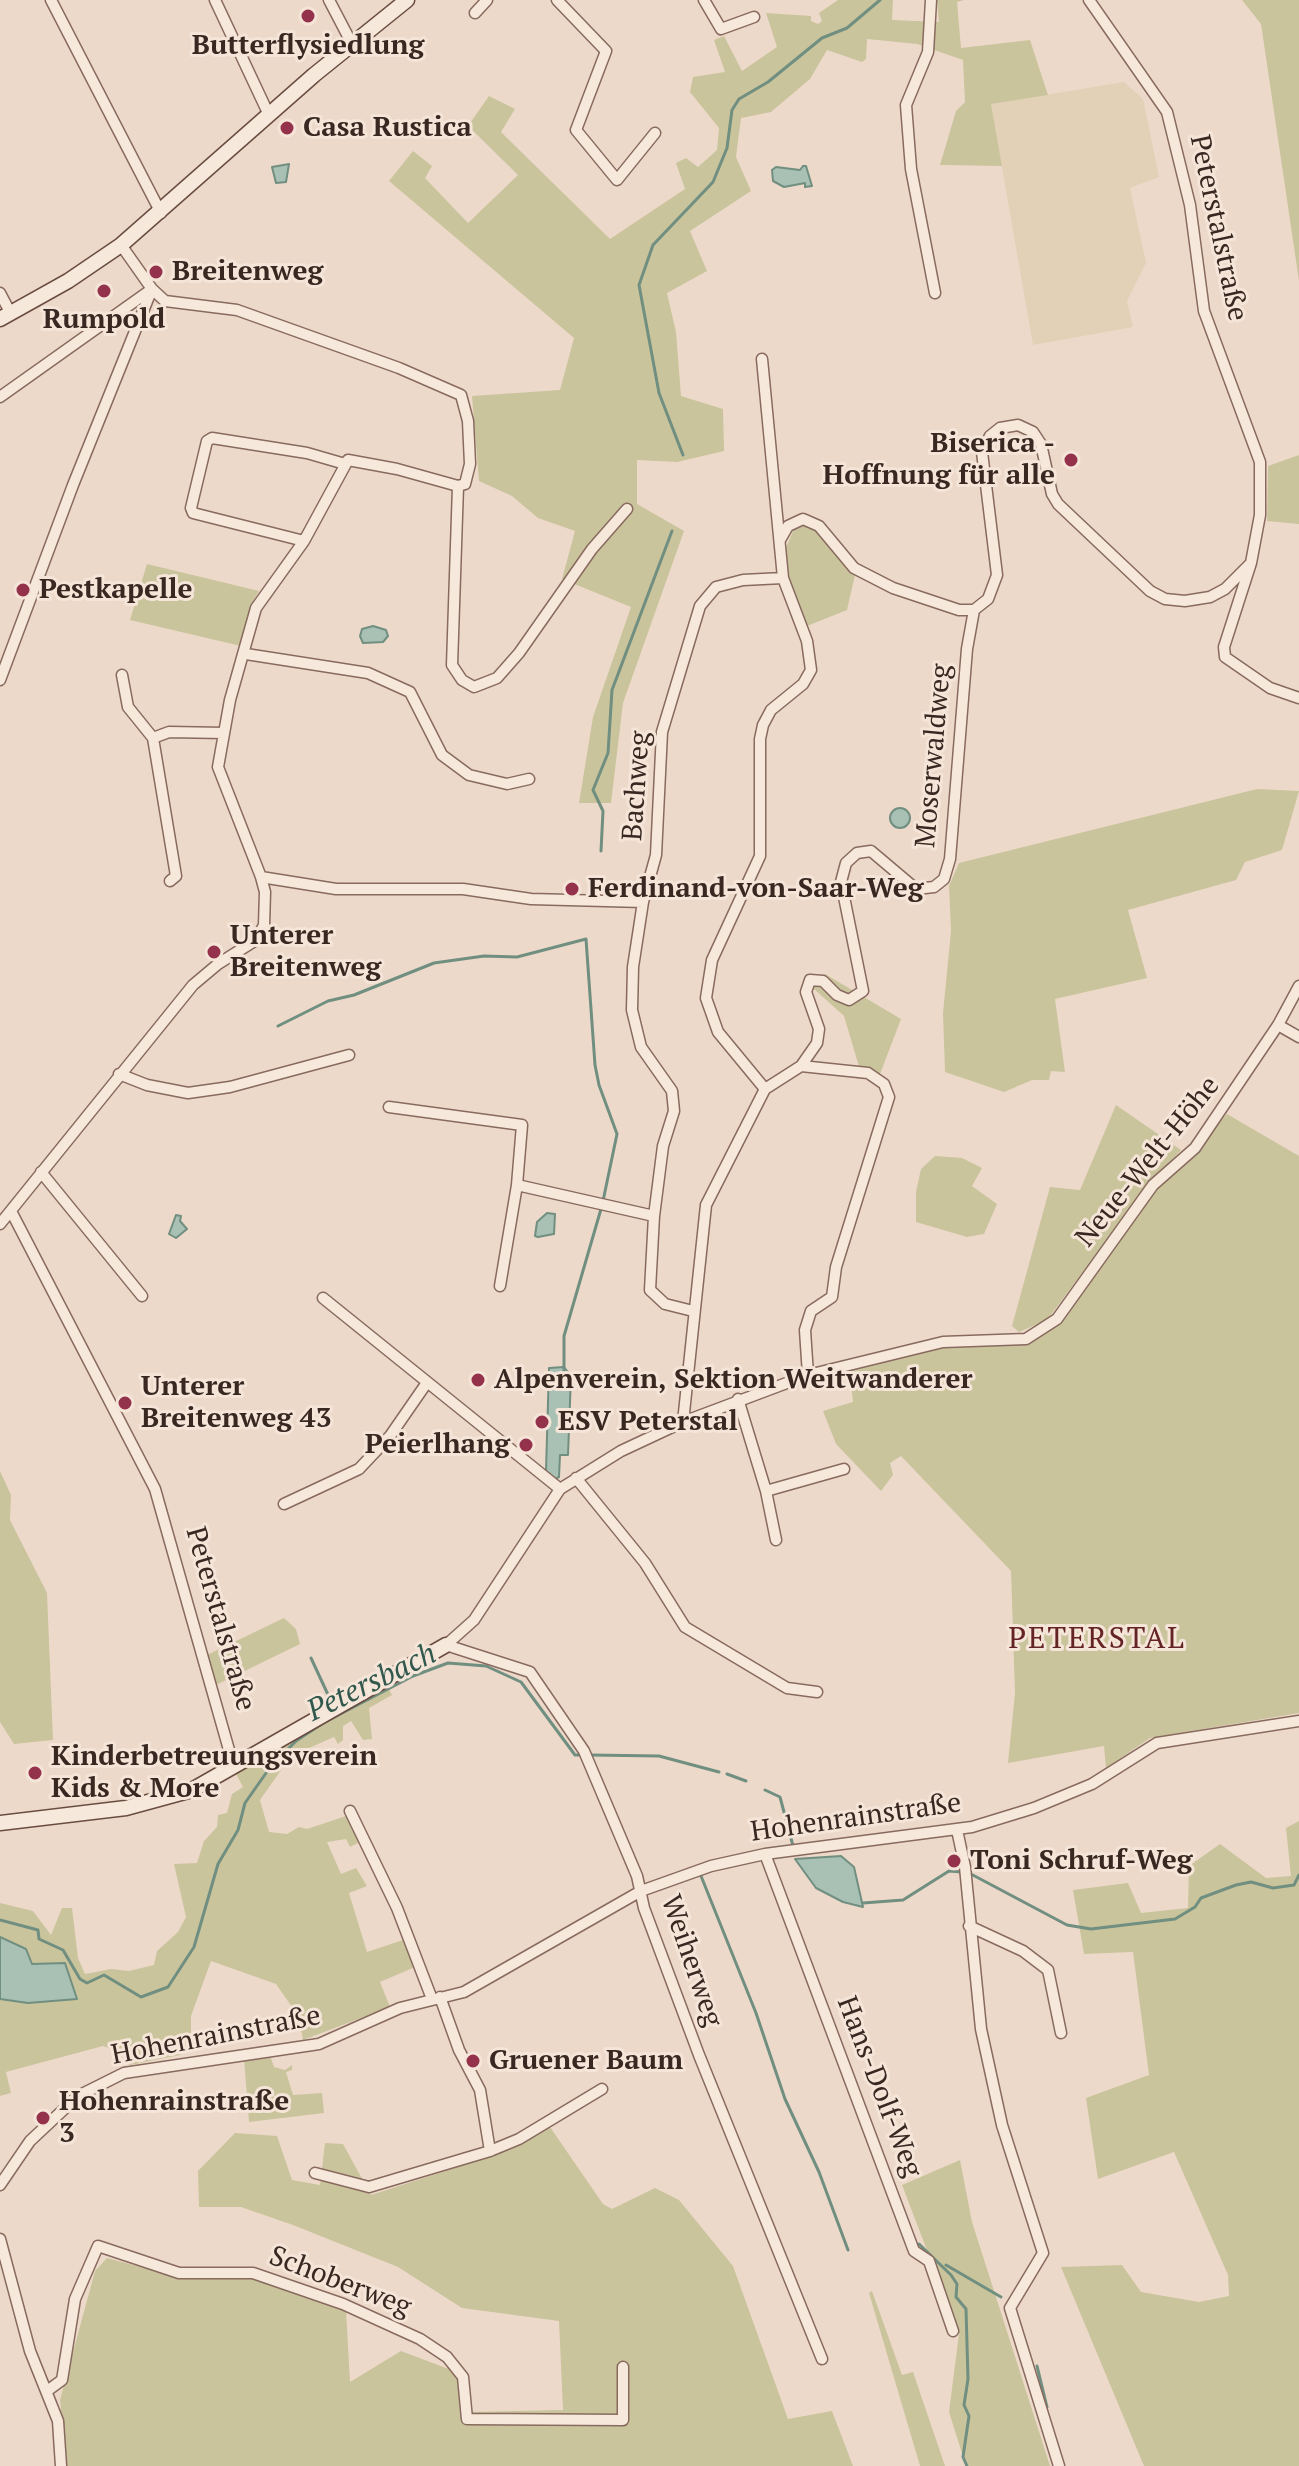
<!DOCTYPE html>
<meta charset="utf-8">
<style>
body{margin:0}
canvas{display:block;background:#edd9c9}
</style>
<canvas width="1299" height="2466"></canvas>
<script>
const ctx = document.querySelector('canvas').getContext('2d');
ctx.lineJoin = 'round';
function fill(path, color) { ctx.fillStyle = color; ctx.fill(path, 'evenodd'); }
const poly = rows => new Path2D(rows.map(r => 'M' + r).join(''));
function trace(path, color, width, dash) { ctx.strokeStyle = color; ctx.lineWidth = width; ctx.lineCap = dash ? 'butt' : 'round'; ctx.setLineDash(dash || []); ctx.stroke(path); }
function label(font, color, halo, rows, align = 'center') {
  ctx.font = font + ' "PT Serif",serif'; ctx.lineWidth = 6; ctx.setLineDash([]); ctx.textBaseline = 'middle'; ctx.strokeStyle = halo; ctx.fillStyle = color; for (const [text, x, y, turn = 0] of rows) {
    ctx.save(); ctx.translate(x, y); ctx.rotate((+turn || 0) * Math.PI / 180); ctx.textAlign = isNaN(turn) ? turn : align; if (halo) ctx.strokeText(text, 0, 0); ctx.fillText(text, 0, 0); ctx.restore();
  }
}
fill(poly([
 [1124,82,1143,99,1159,177,1130,188,1146,263,1127,301,1133,327,1033,345,991,104]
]), '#e2d0b7');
fill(poly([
 [838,0,893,0,892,20,939,22,937,0,964,0,957,2,961,48,1030,40,1048,95,991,104,1002,166,940,165,956,111,965,102,963,60,917,44,867,39,866,59,862,62,827,50,810,79,771,112,741,118,736,157,751,191,690,231,707,271,667,293,676,332,681,396,723,409,724,451,677,462,637,460,637,504,684,531,623,703,611,803,579,803,593,717,631,607,562,579,575,531,538,518,512,496,479,481,472,396,560,390,574,338,389,181,413,151,432,166,425,178,468,223,518,175,468,126,489,96,515,109,501,132,610,239,685,189,676,163,686,158,698,167,717,150,719,128,690,92,693,77,725,72,714,40,724,36,742,71,777,47,766,13,811,16,811,21,818,24,822,21,819,13],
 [1242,0,1299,0,1299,281,1261,24],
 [1299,455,1299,524,1267,521,1268,466],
 [805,525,814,527,855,575,847,610,807,626,785,573,783,555,794,529],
 [147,564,259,591,251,604,241,646,130,620],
 [1257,789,1299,791,1282,850,1245,862,1236,880,1128,910,1147,978,1055,999,1065,1072,1051,1071,1049,1080,1032,1080,1004,1092,945,1072,943,1013,951,931,949,886,959,863],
 [825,974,901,1019,880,1074,860,1070,844,1016,813,988],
 [1116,1105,1181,1150,1146,1187,1047,1320,1019,1332,1012,1326,1050,1187,1080,1190],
 [1227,1114,1299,1156,1299,1713,1150,1738,1106,1768,1104,1746,1008,1763,1015,1693,1011,1571,901,1456,890,1463,893,1475,881,1491,836,1444,823,1411,853,1402,849,1365,943,1342,1026,1339,1057,1319,1153,1185,1195,1148],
 [935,1156,962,1158,982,1168,972,1186,997,1204,984,1234,967,1237,916,1222,916,1192,921,1169],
 [0,1471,11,1495,10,1520,47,1593,53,1740,14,1744,0,1722],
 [284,1618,296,1629,300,1644,216,1685,207,1655],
 [387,1686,392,1695,369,1708,372,1739,363,1740,351,1721,343,1726,343,1740,338,1744,334,1737,291,1756,260,1800,269,1832,287,1834,299,1827,307,1829,349,1815,358,1843,350,1847,346,1839,327,1842,341,1874,356,1868,367,1886,349,1893,367,1952,403,1940,415,1967,380,1982,390,2007,303,2040,299,2017,276,1984,211,1961,191,2016,191,2048,180,2055,130,2065,123,2053,103,2046,6,2072,11,2093,0,2096,0,1903,33,1911,51,1935,62,1908,72,1908,78,1958,85,1974,111,1969,129,1971,154,1965,157,1951,178,1932,186,1917,174,1864,197,1863,204,1841,217,1827,218,1815,227,1813,232,1794,243,1787,235,1772],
 [1299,1821,1299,2466,1144,2466,1061,2267,1122,2265,1141,2292,1199,2302,1229,2296,1228,2275,1174,2152,1098,2179,1086,2098,1149,2075,1133,1952,1084,1954,1073,1890,1128,1883,1141,1913,1188,1908,1189,1866,1220,1844,1266,1878,1291,1876,1286,1828],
 [270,2055,274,2067,285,2070,292,2065,292,2070,286,2072,293,2095,322,2093,324,2113,249,2122,244,2059],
 [550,2127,603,2204,612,2209,655,2188,679,2200,733,2266,788,2419,832,2411,853,2466,67,2466,60,2400,95,2271,107,2258,175,2276,254,2276,346,2310,350,2382,401,2351,467,2376,471,2412,563,2410,559,2321,462,2308,398,2267,293,2225,241,2207,199,2207,198,2171,235,2133,277,2136,292,2180,320,2185,325,2143,343,2144,371,2195,495,2155],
 [960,2160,972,2222,1050,2466,966,2466,949,2412,959,2334,902,2185],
 [872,2291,902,2375,913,2372,945,2466,920,2466,869,2293]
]), '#cac49d');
const water = poly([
 [289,164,286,182,276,183,272,167,289,164],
 [803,166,806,166,812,186,805,187,805,183,784,187,773,181,772,170,776,167,800,170,803,166],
 [373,626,386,630,388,636,383,642,363,643,360,636,362,629,373,626],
 '890 818a10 10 0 1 1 20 0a10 10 0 1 1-20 0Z',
 [547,1213,555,1214,554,1234,538,1237,535,1236,537,1222,547,1213],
 [176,1215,181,1216,180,1221,187,1229,176,1238,169,1234,176,1215],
 [564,1367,571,1376,568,1455,560,1455,559,1477,555,1479,546,1471,549,1368,564,1367],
 [841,1856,854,1867,863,1907,843,1902,816,1888,795,1859,841,1856],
 [0,1937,26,1949,32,1964,65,1963,77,1999,28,2003,0,1999,0,1937]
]);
fill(water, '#a9c1b4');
trace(water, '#708f80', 2);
trace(poly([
 [683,455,659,393,639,285,653,245,713,182,727,148,732,110,739,99,768,82,822,38,847,28,880,0],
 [601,851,603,811,593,790,608,753,612,690,672,531],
 [278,1026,328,1001,354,995,434,963,484,956,517,957,586,939,595,1065,599,1085,617,1134,603,1201],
 [564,1371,564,1336,601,1209],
 [311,1658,330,1699],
 [590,1755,659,1756,719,1772],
 [727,1774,746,1781],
 [765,1790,780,1797,793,1846],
 [969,1873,1067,1925,1091,1929,1175,1919,1195,1907,1201,1898,1236,1885,1251,1882,1273,1888,1294,1885,1299,1875],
 [701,1876,756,2013,785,2099,819,2172,848,2250],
 [863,1903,903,1900,949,1871,962,1872],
 [0,1920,38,1930,39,1939,63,1950,80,1979,87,1983,104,1975,141,1997,168,1987,194,1947,218,1864,238,1830,245,1803,271,1766,296,1741,323,1723,413,1676,448,1663,486,1666,521,1682,575,1755,582,1755],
 [919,2244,951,2275,957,2284,956,2297,966,2309,968,2379,964,2405,969,2416,963,2457,967,2466],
 [946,2265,1001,2297],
 [1037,2366,1047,2407]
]), '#708f80', 3);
const street = poly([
 [51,0,161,213],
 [215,0,269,115],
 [329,0,352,44],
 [557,0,606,51,576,130,617,180,655,133],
 [704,0,721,29,754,17],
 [931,0,928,52,906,105,911,169,935,293],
 [1089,0,1167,112,1190,205,1204,311,1260,462,1260,515,1251,563,1224,647,1225,657,1270,688,1299,698],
 [475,13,487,0],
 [0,293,11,314],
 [762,359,783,578,807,641,811,670,803,684,771,710,763,725,760,739,760,856,712,960,706,998,718,1032,765,1089,706,1205,683,1422,621,1451,560,1489,474,1620,446,1645,530,1672,584,1751,637,1876,644,1908,699,2055,822,2359],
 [0,397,152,289,165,301,237,310,399,368,461,395,468,421,470,464,465,484,458,486,397,469,348,460,304,541,256,608,230,700,218,767,261,877,265,892,264,925,256,940,218,964,193,985,0,1224],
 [458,486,452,665,462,680,474,687,497,678,519,653,592,549,627,509],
 [780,540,788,526,803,519,819,526,854,568,893,588,959,610,974,610,988,599,997,575,982,452,990,436,1000,428,1018,425,1033,432,1041,444,1052,494,1058,504,1150,591,1165,599,1185,601,1210,597,1225,589,1251,563],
 [304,541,193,513,191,508,207,441,212,438,307,453,345,464],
 [246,654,368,673,410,692,442,755,469,775,507,784,529,779],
 [122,675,128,707,153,738,169,732,224,733],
 [0,680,73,485,152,289,121,245],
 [153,738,176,876,170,881],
 [261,877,336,889,463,889,531,899,643,902],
 [1278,1025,1299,1037],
 [801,1066,868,1073,884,1084,889,1097,836,1267,832,1297,811,1311,805,1330,808,1375],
 [119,1074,147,1085,188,1093,230,1087,349,1055],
 [765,1089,801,1066,817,1043,819,1029,806,992,810,980,823,981,837,995,849,1000,863,991,841,882,846,863,857,853,871,851,916,889,934,887,944,879,950,859,967,649,974,610],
 [389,1107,522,1125,517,1185,500,1286],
 [41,1172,142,1296],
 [517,1185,654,1216],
 [11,1211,155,1489,233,1764],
 [323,1298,560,1489],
 [693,1311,665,1304,650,1290,654,1216,663,1146,674,1111,672,1091,641,1047,632,1010,633,967,643,902,656,855,662,732,700,606,716,587,743,580,783,578],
 [738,1399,766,1491,776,1540],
 [683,1422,808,1375,943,1342,1026,1339,1057,1319,1153,1185,1195,1148,1278,1025,1299,986],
 [576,1478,645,1563,685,1627,787,1688,817,1692],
 [766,1491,844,1469],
 [284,1504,359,1469,390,1436,426,1384],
 [350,1811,397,1908,432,1999],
 [957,1830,965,1867,981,2029,1002,2125,1043,2253,1010,2308,1059,2466],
 [765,1854,914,2251,929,2261,953,2331],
 [969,1926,1023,1951,1048,1970,1061,2033],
 [490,2151,519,2139,602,2089],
 [315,2173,369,2187,490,2151,480,2090,459,2050,440,1997],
 [0,2185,30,2141,78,2096,124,2073,319,2044,400,2008,464,1992,641,1891,711,1866,765,1854,972,1827,1034,1808,1092,1784,1157,1743,1299,1721],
 [0,2239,30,2351,58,2421,61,2466],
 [47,2391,62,2380,75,2299,98,2246,179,2273,253,2273,343,2304,420,2339,447,2357,463,2377,467,2419,623,2420,623,2367]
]);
const secondary = poly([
 [0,319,68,281,121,245,314,75,407,0],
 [0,1823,126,1808,192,1790,446,1645]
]);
trace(street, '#886a5e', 13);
trace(secondary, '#6a4c41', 17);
trace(street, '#f7e8dc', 10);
trace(secondary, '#f7e8dc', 14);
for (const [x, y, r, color] of [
 [308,16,8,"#94314b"],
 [287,128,8,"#94314b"],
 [156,272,8,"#94314b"],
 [104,291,8,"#94314b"],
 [1071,460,8,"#94314b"],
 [23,590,8,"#94314b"],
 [572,889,8,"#94314b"],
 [214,952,8,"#94314b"],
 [478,1380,8,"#94314b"],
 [125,1403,8,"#94314b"],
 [542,1422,8,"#94314b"],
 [526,1445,8,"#94314b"],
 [35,1773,8,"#94314b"],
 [954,1861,8,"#94314b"],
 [473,2061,8,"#94314b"],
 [43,2118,8,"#94314b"]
]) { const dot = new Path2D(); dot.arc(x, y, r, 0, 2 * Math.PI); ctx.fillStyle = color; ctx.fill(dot); trace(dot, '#f4e5d8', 3); }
label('bold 28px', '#392721', '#f4e5d8', [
 ["Butterflysiedlung",308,46,"center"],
 ["Casa Rustica",303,128],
 ["Breitenweg",172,272],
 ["Rumpold",104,320,"center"],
 ["Biserica -",1055,444,"right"],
 ["Hoffnung für alle",1055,476,"right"],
 ["Pestkapelle",39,590],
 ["Ferdinand-von-Saar-Weg",588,889],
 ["Unterer",230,936],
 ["Breitenweg",230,968],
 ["Alpenverein, Sektion Weitwanderer",494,1380],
 ["Unterer",141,1387],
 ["Breitenweg 43",141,1419],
 ["ESV Peterstal",558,1422],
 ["Peierlhang",510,1445,"right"],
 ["Kinderbetreuungsverein",51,1757],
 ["Kids & More",51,1789],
 ["Toni Schruf-Weg",970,1861],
 ["Gruener Baum",489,2061],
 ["Hohenrainstraße",59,2102],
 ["3",59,2134]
], 'left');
label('28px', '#392721', '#f4e5d8', [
 ["Peterstalstraße",1218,228,78],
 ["Moserwaldweg",934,756,-85],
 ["Bachweg",637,786,-86],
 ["Neue-Welt-Höhe",1148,1162,-51],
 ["Peterstalstraße",220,1619,74],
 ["Hohenrainstraße",856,1818,-8],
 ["Weiherweg",691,1961,71],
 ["Hohenrainstraße",216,2036,-11],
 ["Hans-Dolf-Weg",879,2087,69],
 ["Schoberweg",340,2282,21]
]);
ctx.letterSpacing = '2px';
label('30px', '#642325', '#f4e5d8', [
 ["PETERSTAL",1097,1639]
]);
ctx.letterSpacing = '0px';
label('italic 30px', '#31584c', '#f4e5d8', [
 ["Petersbach",372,1683,-26]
]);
</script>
